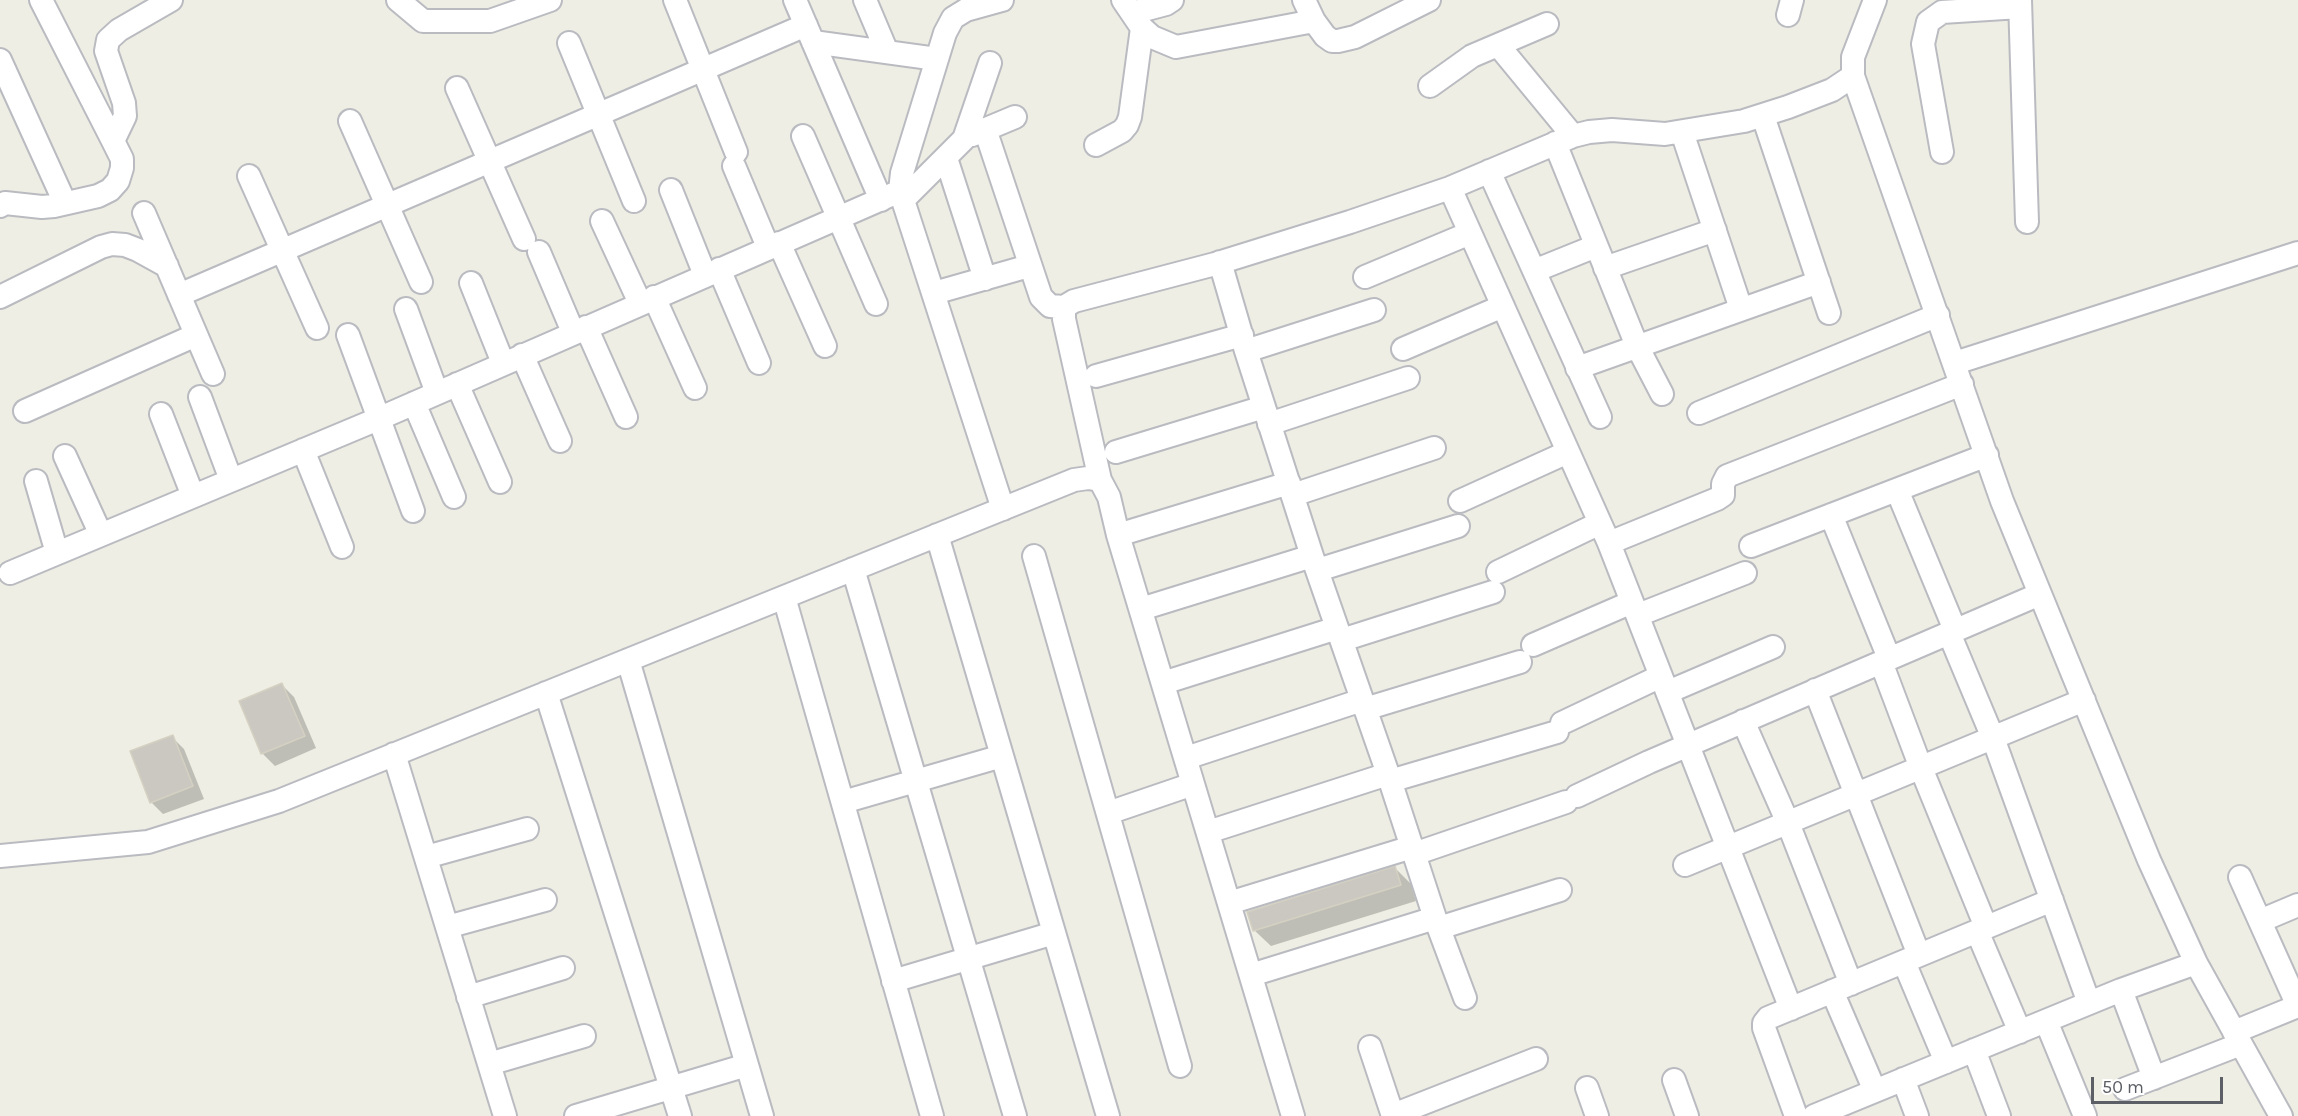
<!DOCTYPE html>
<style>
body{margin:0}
#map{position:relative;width:2298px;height:1116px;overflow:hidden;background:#efeee4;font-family:Karla,sans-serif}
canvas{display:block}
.scale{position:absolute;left:2091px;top:1077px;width:132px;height:27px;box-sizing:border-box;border:3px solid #5c5f65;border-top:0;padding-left:8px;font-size:18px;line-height:21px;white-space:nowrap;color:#5c5f65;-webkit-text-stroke:4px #fff;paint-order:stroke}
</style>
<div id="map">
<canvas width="2298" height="1116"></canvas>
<div class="scale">50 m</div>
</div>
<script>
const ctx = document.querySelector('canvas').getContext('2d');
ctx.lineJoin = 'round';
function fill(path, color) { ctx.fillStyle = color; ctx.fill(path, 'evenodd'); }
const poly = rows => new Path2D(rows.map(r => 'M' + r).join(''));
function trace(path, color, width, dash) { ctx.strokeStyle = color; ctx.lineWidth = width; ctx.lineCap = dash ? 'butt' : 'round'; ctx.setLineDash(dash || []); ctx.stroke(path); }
fill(poly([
 [282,685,294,697,316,748,275,766,263,754,241,702],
 [172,737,184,749,204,799,163,814,151,802],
 [1395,868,1411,884,1416,901,1271,946,1254,930]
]), '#0003');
const building = poly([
 [282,683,305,736,261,754,239,701,282,683],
 [173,735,193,786,150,803,130,751,173,735],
 [1395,866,1401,885,1253,931,1247,912,1395,866]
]);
fill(building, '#cac8c1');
trace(building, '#d5d1c2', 1.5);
const minor = poly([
 [398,0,423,21,490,21,550,0],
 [675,0,736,152],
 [795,0,881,200],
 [865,0,887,52],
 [1002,0,966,10,953,18,945,33,902,173,900,191,1003,509],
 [1123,0,1142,28,1152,37,1176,47,1314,21],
 [1304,0,1314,21,1325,36,1332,41,1338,41,1355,37,1429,0],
 [1875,0,1853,57,1853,76,2002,501,2149,860,2196,963,2281,1116],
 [2020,0,2027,222],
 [1132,13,1166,4,1172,0],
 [1788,15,1792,0],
 [813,42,937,59],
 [569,43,634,201],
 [1498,45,1573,136],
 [0,60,65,203],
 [1430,86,1472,56,1547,24],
 [457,88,524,239],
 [1763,116,1829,313],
 [350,121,421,282],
 [985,129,1041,297,1050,306,1064,307,1074,301,1215,264,1350,222,1450,188,1573,136,1589,132,1612,130,1665,134,1744,121,1788,107,1832,90,1853,76],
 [1682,132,1741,309],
 [972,135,1015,117],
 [803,136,876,304],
 [113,141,125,116,124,103,106,51,108,40,119,30,171,0],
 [1555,143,1637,346,1662,394],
 [1096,145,1122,131,1127,125,1130,117,1142,28],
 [1942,152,1923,44,1928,22,1942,12,2020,7],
 [946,158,985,279],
 [734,166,768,247],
 [1489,171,1600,417],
 [249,176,317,328],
 [1450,188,1609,543,1791,1009],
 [671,190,705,275],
 [903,200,964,139,990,63],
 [0,206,5,203,42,207,54,206,98,196,110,190,118,181,122,168,122,159,113,141,41,0],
 [144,213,213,374],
 [602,221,640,303],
 [779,243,825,346],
 [539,252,573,332],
 [1220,262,1246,351,1312,556,1388,774,1435,918,1465,998],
 [1605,268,1715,230],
 [719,269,759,363],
 [1534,271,1596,246],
 [1365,277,1470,233],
 [471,283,503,363],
 [934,293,1029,266],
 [179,295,806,25],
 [0,297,101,247,112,244,125,245,138,250,167,266],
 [654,297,695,388],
 [1064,307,1064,319,1100,480,1109,497,1118,535,1293,1116],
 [406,309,437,393],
 [586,327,626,417],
 [348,335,413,511],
 [1403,349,1503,306],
 [1246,351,1374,310],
 [522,355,560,441],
 [1955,363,2298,253],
 [1577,368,1819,282],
 [1096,376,1242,335],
 [457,384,500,482],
 [200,397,231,480],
 [414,403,454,497],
 [25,411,196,335],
 [1699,413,1938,315],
 [161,414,193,496],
 [1269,424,1408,378],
 [303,450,342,547],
 [1116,452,1264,407],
 [65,456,101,535],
 [36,481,57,553],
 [1897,490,1955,630],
 [1293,495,1434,448],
 [1460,501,1568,452],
 [1831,515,1889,658],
 [937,535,1108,1116],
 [1118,535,1289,483],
 [1609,543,1717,499,1723,495,1723,484,1727,476,1962,384],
 [1751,546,1987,455],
 [1034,556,1180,1066],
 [853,569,1015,1116],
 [1318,570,1458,526],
 [1498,572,1600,523],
 [10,573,378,419,900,191],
 [784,597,932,1116],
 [1141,609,1312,556],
 [1638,615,1745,573],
 [1949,633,1993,738,2089,1003],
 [1342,640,1493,592],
 [1533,645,1632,602],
 [628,660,762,1116],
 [1881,662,1921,768,1986,927],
 [1163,683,1337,628],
 [1815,690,1919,955],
 [1668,692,1773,647],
 [546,693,680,1116],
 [1365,709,1520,662],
 [1743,721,1788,823,1851,984],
 [1562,723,1661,676],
 [394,754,505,1116],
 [1186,758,1362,700],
 [1390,781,1557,732],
 [1577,796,1649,762,2040,594],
 [843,802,1002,756],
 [1108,813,1193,784],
 [1208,832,1388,774],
 [1414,854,1566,802],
 [0,856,148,842,279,801,1074,480,1088,478,1100,480],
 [426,857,527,829],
 [1685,865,2084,700],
 [2240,877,2298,1006],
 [1229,903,1412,847],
 [2260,921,2298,905],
 [447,927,545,900],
 [1439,928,1560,890],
 [1977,931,2020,1032],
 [1904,962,1946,1062],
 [1251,975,1435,918],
 [893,981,1054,933],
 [2121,990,2154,1078],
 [1832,991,1875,1091],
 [468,997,563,968],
 [2046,1021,2085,1116],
 [2234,1032,2298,1006],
 [1370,1047,1393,1116],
 [1974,1050,1999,1116],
 [489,1064,584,1036],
 [1903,1079,1917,1116],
 [1674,1080,1687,1116],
 [1587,1088,1597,1116],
 [2125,1089,2241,1044],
 [1393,1115,1536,1059],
 [576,1116,747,1065],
 [1796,1116,1764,1028,1764,1023,1768,1018,2052,900],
 [1814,1116,2121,990,2196,963]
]);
trace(minor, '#b9bbc1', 26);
trace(minor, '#fff', 22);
</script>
